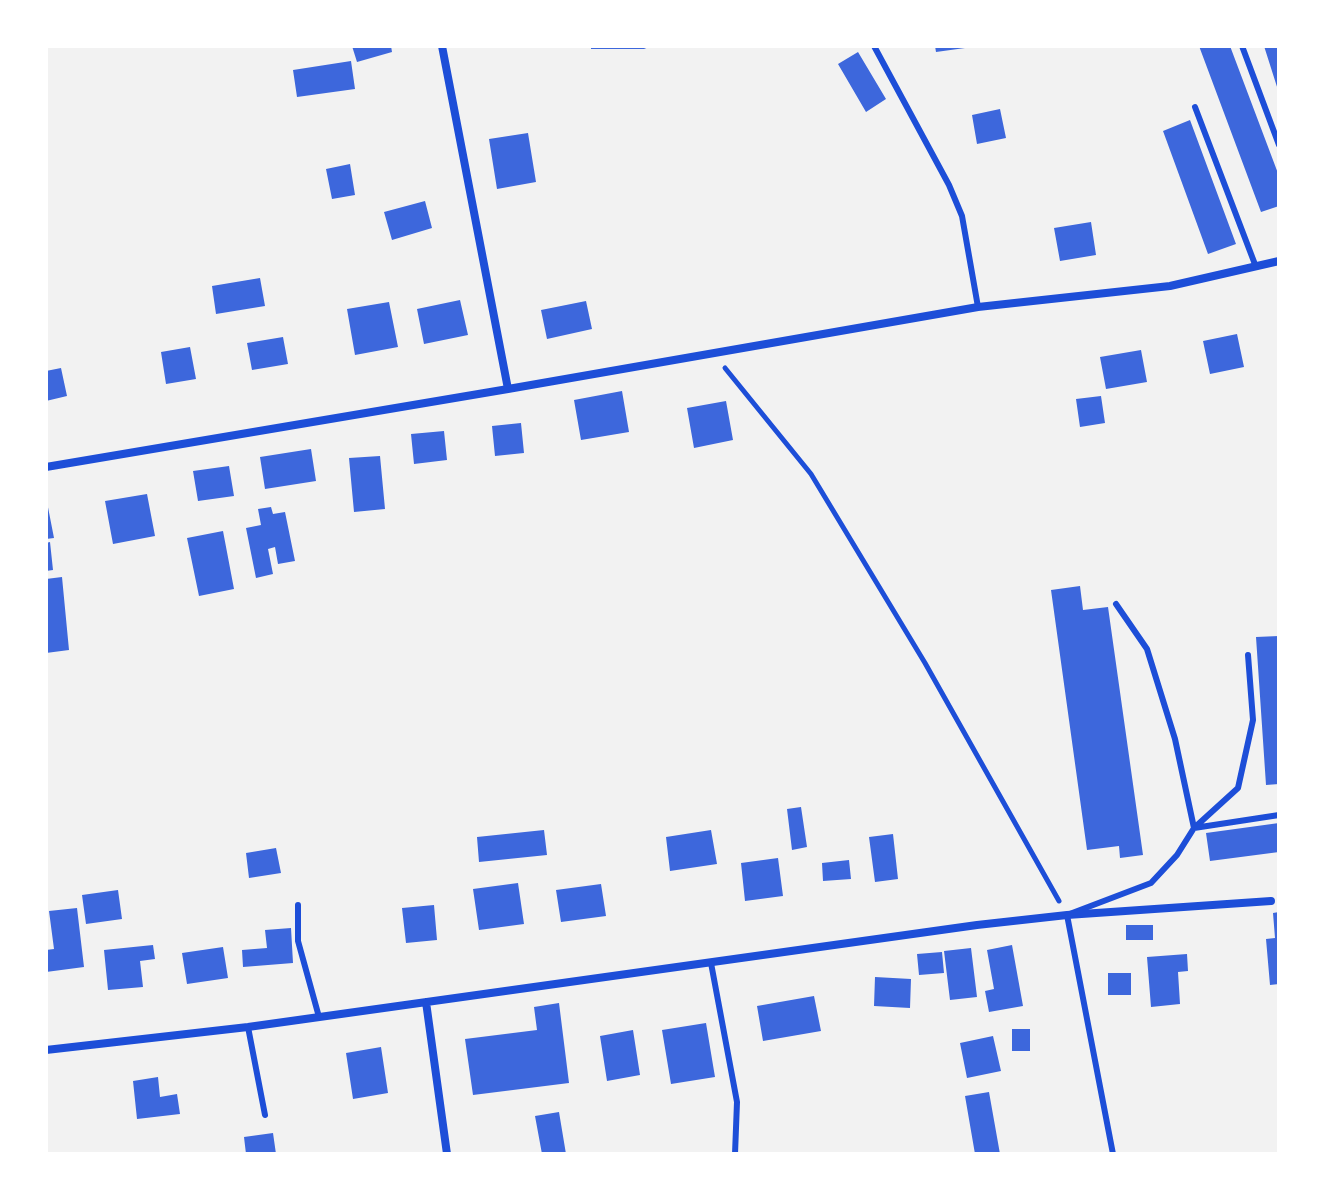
<!DOCTYPE html>
<style>
body{margin:0}
#map{position:relative;width:1325px;height:1200px;overflow:hidden;background:#f2f2f2;font-family:Manrope,sans-serif}
canvas{display:block}
.frame{position:absolute;inset:0;border:48px solid #fff;pointer-events:none}
</style>
<div id="map">
<canvas width="1325" height="1200"></canvas>
<div class="frame"></div>
</div>
<script>
const ctx = document.querySelector('canvas').getContext('2d');
ctx.lineJoin = 'round';
function fill(path, color) { ctx.fillStyle = color; ctx.fill(path, 'evenodd'); }
const poly = rows => new Path2D(rows.map(r => 'M' + r).join(''));
function trace(path, color, width, dash) { ctx.strokeStyle = color; ctx.lineWidth = width; ctx.lineCap = dash ? 'butt' : 'round'; ctx.setLineDash(dash || []); ctx.stroke(path); }
fill(poly([
 [352,46,391,46,392,52,357,62],
 [591,46,651,46,644,49,591,49],
 [935,46,965,46,965,48,936,52],
 [1199,46,1230,46,1279,176,1279,206,1261,212],
 [1264,46,1279,46,1279,89,1278,90],
 [858,52,886,99,866,112,838,64],
 [351,61,355,89,297,97,293,70],
 [1000,109,1006,138,977,144,972,115],
 [1190,120,1236,244,1208,254,1163,131],
 [528,133,536,182,497,189,489,139],
 [350,164,355,195,332,199,326,169],
 [425,201,432,228,392,240,384,212],
 [1091,222,1096,255,1060,261,1054,228],
 [260,278,265,306,216,314,212,286],
 [460,300,468,335,424,344,417,309],
 [586,301,592,329,547,339,541,310],
 [389,302,398,347,355,355,347,309],
 [1237,334,1244,367,1210,374,1203,341],
 [283,337,288,364,252,370,247,343],
 [190,347,196,379,166,384,161,352],
 [1141,350,1147,382,1106,389,1100,357],
 [61,368,67,396,46,401,46,371],
 [622,391,629,432,581,440,574,400],
 [1101,396,1105,423,1080,427,1076,399],
 [726,401,733,440,694,448,687,408],
 [521,423,524,453,495,456,492,426],
 [444,431,447,460,414,464,411,434],
 [311,449,316,481,265,489,260,457],
 [380,456,385,509,354,512,349,458],
 [229,466,234,496,198,501,193,471],
 [147,494,155,536,113,544,105,501],
 [46,497,54,538,46,539],
 [271,507,273,514,285,512,295,561,278,564,275,547,268,549,273,574,256,578,246,528,261,525,258,509],
 [223,531,234,589,199,596,187,538],
 [50,542,53,570,46,571,46,543],
 [62,577,69,650,46,653,46,579],
 [1080,586,1083,610,1108,607,1143,855,1120,858,1119,846,1087,850,1051,590],
 [1279,636,1279,784,1266,785,1256,637],
 [801,807,807,847,792,850,787,809],
 [1279,823,1279,852,1210,861,1206,833],
 [544,830,547,855,479,862,477,837],
 [711,830,717,864,670,871,666,837],
 [893,834,898,879,875,882,869,837],
 [276,848,281,873,249,878,246,853],
 [778,858,783,896,745,901,741,863],
 [849,860,851,879,823,881,822,863],
 [518,883,524,924,479,930,473,889],
 [601,884,606,916,561,922,556,890],
 [118,890,122,919,86,924,82,895],
 [434,905,437,940,406,943,402,908],
 [77,908,84,967,46,972,46,950,54,949,49,911],
 [1279,912,1279,984,1270,985,1266,939,1275,938,1273,913],
 [1126,925,1153,925,1153,940,1126,940],
 [291,928,293,963,243,967,242,950,267,948,265,930],
 [153,945,155,959,140,961,143,987,108,990,104,950],
 [1012,945,1023,1006,989,1012,985,991,994,989,987,950],
 [223,947,228,978,187,984,182,953],
 [971,948,977,997,950,1000,944,951],
 [942,952,944,973,919,975,917,954],
 [1187,954,1188,971,1178,972,1180,1004,1151,1007,1147,957],
 [1108,973,1131,973,1131,995,1108,995],
 [875,977,911,979,910,1008,874,1006],
 [814,996,821,1031,763,1041,757,1006],
 [559,1003,569,1083,473,1095,465,1039,537,1030,534,1007],
 [706,1023,715,1077,671,1084,662,1030],
 [1012,1029,1030,1029,1030,1051,1012,1051],
 [633,1030,640,1075,607,1081,600,1036],
 [993,1036,1001,1071,967,1078,960,1043],
 [381,1047,388,1093,353,1099,346,1053],
 [158,1077,160,1097,177,1094,180,1114,137,1119,133,1081],
 [989,1092,1000,1154,975,1154,965,1096],
 [559,1112,566,1154,542,1154,535,1116],
 [273,1133,276,1154,246,1154,244,1137]
]), '#3d67dc');
trace(poly([
 [725,368,811,474,925,663,1059,901]
]), '#1d4ed8', 5);
trace(poly([
 [874,46,949,185,962,216,978,307],
 [1242,46,1279,145],
 [1195,107,1256,267],
 [1116,604,1147,649,1175,739,1194,828,1279,815],
 [298,905,298,941,319,1017],
 [711,963,737,1102,735,1154],
 [248,1027,265,1115],
 [1113,1154,1067,915,1151,883,1177,855,1194,828,1238,788,1253,720,1248,655]
]), '#1d4ed8', 6);
trace(poly([
 [442,46,508,389],
 [46,467,508,389,978,307,1170,286,1279,261],
 [426,1002,447,1154],
 [46,1050,248,1027,977,925,1067,915,1271,901]
]), '#1d4ed8', 8);
</script>
